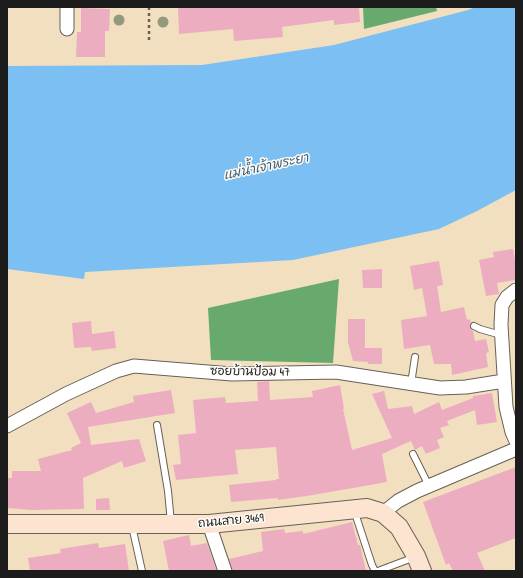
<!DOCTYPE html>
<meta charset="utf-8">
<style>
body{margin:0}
#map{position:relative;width:523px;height:578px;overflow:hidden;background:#f2dfc0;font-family:"Patrick Hand",sans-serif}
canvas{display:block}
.frame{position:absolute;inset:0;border:8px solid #1c1c1c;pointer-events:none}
</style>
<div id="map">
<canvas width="523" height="578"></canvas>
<div class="frame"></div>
</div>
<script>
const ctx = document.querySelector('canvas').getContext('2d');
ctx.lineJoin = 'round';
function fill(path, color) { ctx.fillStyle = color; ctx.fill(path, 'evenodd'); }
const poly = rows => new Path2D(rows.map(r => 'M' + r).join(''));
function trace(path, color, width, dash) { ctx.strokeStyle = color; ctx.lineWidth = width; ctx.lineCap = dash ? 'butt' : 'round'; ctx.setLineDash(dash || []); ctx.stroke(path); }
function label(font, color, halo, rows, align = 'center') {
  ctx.font = font + ' "Patrick Hand","Playpen Sans Thai",sans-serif'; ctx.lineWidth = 3; ctx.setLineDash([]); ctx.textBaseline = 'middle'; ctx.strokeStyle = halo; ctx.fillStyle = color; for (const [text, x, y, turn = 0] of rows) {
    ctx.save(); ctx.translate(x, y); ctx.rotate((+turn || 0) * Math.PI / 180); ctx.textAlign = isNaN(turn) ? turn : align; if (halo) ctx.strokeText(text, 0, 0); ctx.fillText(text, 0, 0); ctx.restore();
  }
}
fill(poly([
 [363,7,436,7,437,11,364,29],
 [339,279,333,363,211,360,208,308]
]), '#68aa6e');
fill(poly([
 [476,7,516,7,516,190,477,211,439,229,293,260,85,272,84,279,7,269,7,66,202,65,334,45,468,10]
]), '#7cbff2');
fill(poly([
 [178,7,359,7,360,22,334,25,334,20,282,27,283,37,234,41,233,29,179,34],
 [81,8,110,9,109,31,105,31,105,57,76,57,77,32,81,32],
 [513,249,516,266,516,280,497,283,499,294,486,296,479,260,494,257,493,252],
 [439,261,443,285,437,286,441,312,464,307,467,320,470,319,471,323,470,327,473,331,475,341,486,339,489,352,486,353,488,367,452,375,451,364,434,364,430,345,404,349,401,320,427,316,422,288,414,290,410,266],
 [382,269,382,288,363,288,362,270],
 [348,319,365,319,365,348,382,348,382,364,368,364,368,362,353,361,348,342],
 [91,321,92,334,114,331,116,348,92,351,91,347,74,348,72,323],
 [269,381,270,400,313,397,312,391,340,385,344,409,343,409,352,450,392,438,372,394,384,391,388,409,412,406,414,414,439,402,442,410,473,398,473,396,492,393,497,422,477,425,475,410,447,421,449,425,440,428,444,437,437,440,440,448,426,454,422,446,415,450,411,441,382,454,387,482,313,495,278,500,278,498,231,502,229,485,276,480,276,479,279,479,276,447,235,450,238,474,176,480,173,465,181,464,178,435,196,433,193,400,225,397,226,403,258,401,257,382],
 [171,390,175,413,88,427,91,445,139,439,146,461,124,468,122,461,83,478,84,509,32,510,7,508,7,478,12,478,12,471,41,471,38,459,72,450,71,448,81,443,67,413,91,402,96,413,134,402,133,396],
 [516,467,516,538,477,553,485,571,453,571,449,563,446,565,423,502],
 [109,498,110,510,96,510,96,499],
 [352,522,358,545,360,545,366,571,233,571,229,559,263,551,261,532,284,529,285,533,303,531,303,534],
 [189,535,191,546,207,543,217,571,169,571,163,541],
 [98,543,99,548,125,544,129,571,30,571,28,558,61,553,60,549]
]), '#ecadc0');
const lane = poly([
 [474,326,480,329,501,335],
 [411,384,415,357],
 [157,425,168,491,171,523],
 [413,454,429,486],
 [354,510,372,565,375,571],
 [132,526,142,571],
 [378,571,415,557]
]);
const street = poly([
 [67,29,67,7],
 [516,290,507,297,502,305,501,325,506,407,512,432,516,441],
 [7,426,66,394,116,371,134,366,232,374,336,372,440,388,466,387,504,381],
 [383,513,398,501,417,491,516,449],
 [209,524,225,571]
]);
const secondary = poly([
 [7,524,209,524,367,508,383,513,399,527,416,556,422,571]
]);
trace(lane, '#676055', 8);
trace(street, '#676055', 15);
trace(secondary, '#676055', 20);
trace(poly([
 [149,7,149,43]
]), '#676055', 2.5, [3, 3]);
trace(lane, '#fff', 6);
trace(street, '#fff', 13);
trace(secondary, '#fde4d1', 18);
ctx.fillStyle = '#92997c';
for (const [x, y] of [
 [119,20],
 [163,22]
]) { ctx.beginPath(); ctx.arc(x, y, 5.5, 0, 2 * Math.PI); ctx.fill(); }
label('12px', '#1c1c1c', '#fdfcf7', [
 ["ซอยบ้านป้อม 47",250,372,1],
 ["ถนนสาย 3469",231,521,-5]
]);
label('italic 13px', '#425d72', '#fdfcf7', [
 ["แม่น้ำเจ้าพระยา",266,167,-12]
]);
</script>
